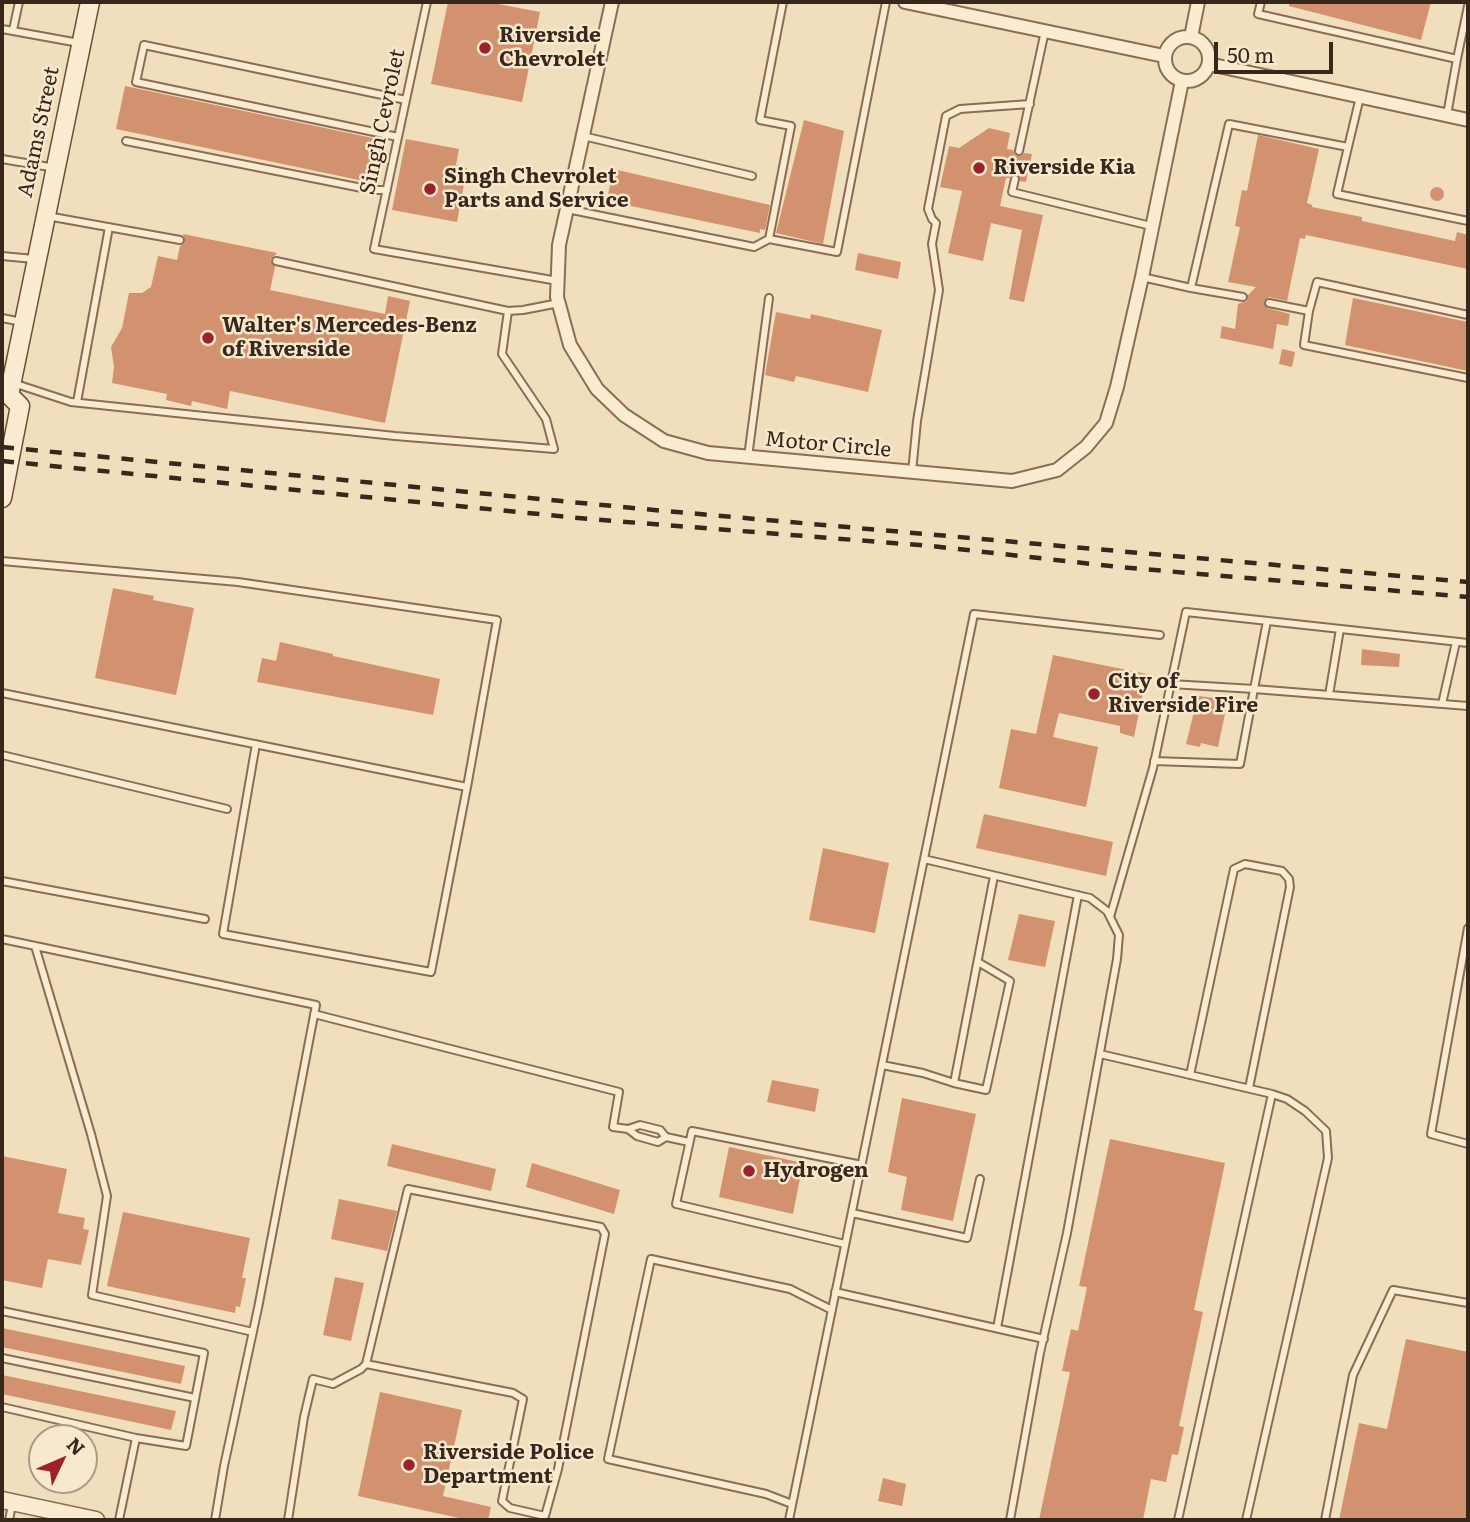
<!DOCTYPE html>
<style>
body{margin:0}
#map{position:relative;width:1470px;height:1522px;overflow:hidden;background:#f1debd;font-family:Literata,serif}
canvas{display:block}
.frame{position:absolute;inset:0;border:4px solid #38271b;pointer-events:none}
.north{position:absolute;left:28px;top:1424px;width:70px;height:70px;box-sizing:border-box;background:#f8e8cd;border:2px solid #ab9b86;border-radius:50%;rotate:46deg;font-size:19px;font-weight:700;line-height:28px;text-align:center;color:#38271b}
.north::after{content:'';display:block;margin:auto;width:24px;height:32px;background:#9d202a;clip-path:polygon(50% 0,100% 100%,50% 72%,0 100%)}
.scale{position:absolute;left:1214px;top:42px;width:119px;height:32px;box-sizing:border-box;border:4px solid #38271b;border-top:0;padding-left:9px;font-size:21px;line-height:24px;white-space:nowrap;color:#38271b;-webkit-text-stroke:5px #f8e8cd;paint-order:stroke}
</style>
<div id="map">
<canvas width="1470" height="1522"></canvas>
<div class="frame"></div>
<div class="north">N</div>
<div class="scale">50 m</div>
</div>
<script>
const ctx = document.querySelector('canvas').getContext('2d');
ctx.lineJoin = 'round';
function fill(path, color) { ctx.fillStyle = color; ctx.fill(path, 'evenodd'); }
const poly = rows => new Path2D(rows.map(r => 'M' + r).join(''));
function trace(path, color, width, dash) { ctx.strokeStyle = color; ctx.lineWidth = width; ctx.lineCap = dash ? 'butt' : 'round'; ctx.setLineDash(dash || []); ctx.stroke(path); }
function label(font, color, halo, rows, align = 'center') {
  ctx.font = font + ' Literata,serif'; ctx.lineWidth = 5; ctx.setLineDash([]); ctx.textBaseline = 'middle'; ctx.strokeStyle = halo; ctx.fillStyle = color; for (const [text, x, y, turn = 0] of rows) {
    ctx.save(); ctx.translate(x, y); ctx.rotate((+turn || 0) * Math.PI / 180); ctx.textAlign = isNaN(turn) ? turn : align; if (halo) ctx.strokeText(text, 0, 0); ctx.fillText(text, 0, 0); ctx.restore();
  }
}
fill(poly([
 [448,2,488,2,540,12,522,102,431,84],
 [1289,2,1431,2,1421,40,1289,6],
 [125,86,382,140,373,183,116,129],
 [804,120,844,131,823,244,776,233],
 [989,128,1010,133,1007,149,1013,150,1016,156,1021,156,1024,153,1032,154,1026,182,1020,181,1019,175,1016,173,1009,178,1006,178,1000,206,1043,215,1024,302,1009,299,1022,230,991,223,983,261,948,253,962,191,940,187,949,146,959,148],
 [1258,135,1319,149,1307,203,1312,205,1312,207,1362,217,1362,221,1455,241,1457,232,1468,235,1468,269,1306,235,1305,239,1300,238,1287,301,1269,297,1264,301,1267,308,1290,314,1288,326,1277,324,1273,349,1220,338,1222,326,1235,329,1238,304,1247,301,1248,295,1256,287,1228,282,1240,227,1235,226,1242,190,1247,191],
 [406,139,459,149,456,165,467,168,457,222,392,210],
 [613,169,770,205,765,230,760,229,760,233,607,201],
 '1430 194a7 7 0 1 1 14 0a7 7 0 1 1-14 0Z',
 [183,234,277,253,270,260,275,267,270,290,385,314,388,296,410,301,385,423,230,391,227,409,192,401,191,406,166,400,167,394,112,383,114,367,111,347,122,328,129,293,142,293,151,287,158,256,177,260,180,246,185,242],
 [858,253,901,262,898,279,855,270],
 [1353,298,1468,322,1468,371,1345,345],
 [776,312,810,319,811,314,882,330,868,392,796,376,794,382,765,375],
 [1282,349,1295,352,1292,367,1279,364],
 [113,588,154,596,153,600,194,608,176,695,95,678],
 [280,642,333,654,333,656,440,679,433,715,257,682,262,658,276,661],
 [1362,649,1400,654,1399,667,1361,665],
 [1053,655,1147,674,1134,737,1120,733,1120,726,1059,713,1053,737,1098,747,1086,807,999,788,1011,729,1036,734],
 [1198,696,1223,699,1221,708,1226,709,1218,747,1201,743,1200,747,1186,744],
 [984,814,1113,842,1106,876,976,848],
 [823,848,889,863,875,933,809,920],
 [1019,914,1055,921,1045,967,1008,960],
 [772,1080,819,1089,815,1112,767,1102],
 [902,1098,976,1114,953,1221,901,1210,907,1177,888,1172],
 [1110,1139,1225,1163,1194,1310,1203,1312,1179,1426,1184,1427,1178,1455,1172,1454,1166,1482,1151,1479,1143,1520,1039,1520,1070,1372,1062,1371,1071,1329,1078,1331,1087,1287,1079,1286],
 [392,1144,496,1169,491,1191,387,1166],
 [729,1147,803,1163,793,1214,719,1197],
 [2,1156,67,1169,58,1213,85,1218,83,1229,89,1230,81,1265,48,1259,42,1288,2,1280],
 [532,1163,620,1190,614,1214,526,1187],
 [339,1199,397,1211,387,1251,331,1239],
 [123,1212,250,1238,242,1278,246,1278,240,1307,236,1306,235,1313,107,1286],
 [335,1277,364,1283,351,1341,323,1335],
 [2,1328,185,1366,181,1384,2,1347],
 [1406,1339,1468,1352,1468,1520,1339,1520,1359,1423,1387,1429],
 [2,1375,176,1411,171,1430,2,1394],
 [380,1392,462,1410,443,1496,491,1507,488,1520,468,1520,358,1496],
 [883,1478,906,1484,902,1506,878,1501]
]), '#d2926f');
const service = poly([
 [427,2,374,249,558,281],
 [783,2,760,120,791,126,769,239,837,252,886,2],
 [1261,2,1258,14,1457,59,1468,6],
 [2,29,79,43],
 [13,30,19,2],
 [1447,115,1457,59],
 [583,136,752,176],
 [398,137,136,82,144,45,406,100],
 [126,141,372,190,387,190],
 [1348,147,1337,194,1468,221],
 [1019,151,1045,31],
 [2,159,55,168],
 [1015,179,1012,192,1151,226],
 [567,209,754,247,769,239],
 [47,216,180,240],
 [2,256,34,259],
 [276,261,508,311,523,310,559,303],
 [1142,277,1191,288,1229,124,1348,147,1360,97],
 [1191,288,1243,297],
 [1269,303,1309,311,1304,345,1468,378],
 [1309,311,1317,282,1468,315],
 [2,318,22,322],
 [13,383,71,402,395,436,554,449,546,419,502,354,508,311],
 [77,402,109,227],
 [748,457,769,298],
 [912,472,917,421,939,290,932,244,936,223,932,219,928,209,946,116,960,109,1030,104],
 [2,561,238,582,497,620,467,787,2,693],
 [1267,621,1254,689,1468,706],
 [1329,695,1340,629],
 [1442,704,1456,642],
 [256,744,223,934,431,972,467,787],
 [2,755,227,809],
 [1154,761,1240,764,1254,689,1171,684],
 [924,859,1090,898,1107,911,1119,935,1117,959,1067,1233,1040,1353,1010,1520],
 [2,881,205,919],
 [1110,917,1153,768,1186,612,1468,643],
 [1468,928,1431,1134,1468,1144],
 [2,939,316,1005,258,1308,224,1466,215,1520],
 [35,946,91,1134,107,1196,92,1295,253,1332],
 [314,1014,619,1092,613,1127,628,1129,637,1136,658,1142,666,1137,660,1130,640,1125,628,1129],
 [1100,1054,1272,1094,1178,1520],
 [882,1065,923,1073,954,1083,994,876],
 [1190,1075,1234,869,1245,864,1282,871,1289,879,1290,887,1249,1088],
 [954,1083,986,1090,1010,981,978,962],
 [666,1137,689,1142],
 [852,1213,967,1238,980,1179],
 [845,1244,676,1204,692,1131,862,1165],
 [835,1292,1044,1339],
 [2,1311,204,1353,186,1446,136,1438,2,1407],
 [997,1328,1078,895],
 [2,1358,195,1398],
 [792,1504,766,1494,608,1459,651,1259,790,1289,832,1310],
 [9,1520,12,1505],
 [119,1520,136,1438],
 [288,1520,304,1417,313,1379,333,1384,361,1369,366,1364,408,1189,601,1227,605,1234,558,1469,545,1516,510,1508,502,1501,523,1399,513,1393,366,1364],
 [789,1520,974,614,1160,635],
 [1246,1520,1328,1158,1326,1131,1305,1111,1287,1099,1272,1094],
 [1325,1520,1353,1375,1393,1290,1468,1303]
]);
const minor = poly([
 [612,2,559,245,557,297,570,345,597,389,624,415,664,441,708,453,1012,481,1057,470,1086,447,1106,423,1117,387,1142,277,1182,81],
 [905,2,1164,56],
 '1165 59a22 22 0 1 1 44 0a22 22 0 1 1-44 0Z',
 [1191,37,1198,2],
 [1209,64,1468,120]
]);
const tertiary = poly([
 [2,1500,96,1520]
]);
const secondary = poly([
 [9,395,90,2],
 [2,498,20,406,9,395]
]);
trace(service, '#8a6d55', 10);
trace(minor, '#8a6d55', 16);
trace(tertiary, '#8a6d55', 19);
trace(secondary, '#6b4e38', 21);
trace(service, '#fbebd0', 6);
trace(minor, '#fbebd0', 12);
trace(tertiary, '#fbebd0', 16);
trace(secondary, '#fbebd0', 18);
trace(poly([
 [2,447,654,510,1468,582],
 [2,461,589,519,931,546,1119,567,1468,597]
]), '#38271b', 4.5, [12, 12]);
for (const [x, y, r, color] of [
 [485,48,7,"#9d202a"],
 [979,168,7,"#9d202a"],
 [430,189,7,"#9d202a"],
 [208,338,7,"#9d202a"],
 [1094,694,7,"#9d202a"],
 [749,1171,7,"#9d202a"],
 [409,1465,7,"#9d202a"]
]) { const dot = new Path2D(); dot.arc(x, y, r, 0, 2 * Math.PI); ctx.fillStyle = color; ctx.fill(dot); trace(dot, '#f8e8cd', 2.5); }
label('bold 21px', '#38271b', '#f8e8cd', [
 ["Riverside",499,36],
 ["Chevrolet",499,60],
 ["Riverside Kia",993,168],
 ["Singh Chevrolet",444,177],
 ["Parts and Service",444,201],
 ["Walter's Mercedes-Benz",222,326],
 ["of Riverside",222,350],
 ["City of",1108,682],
 ["Riverside Fire",1108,706],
 ["Hydrogen",763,1171],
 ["Riverside Police",423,1453],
 ["Department",423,1477]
], 'left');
label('21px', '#38271b', '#f8e8cd', [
 ["Singh Cevrolet",383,122,-78],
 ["Adams Street",39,132,-78],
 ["Motor Circle",828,445,5]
]);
</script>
